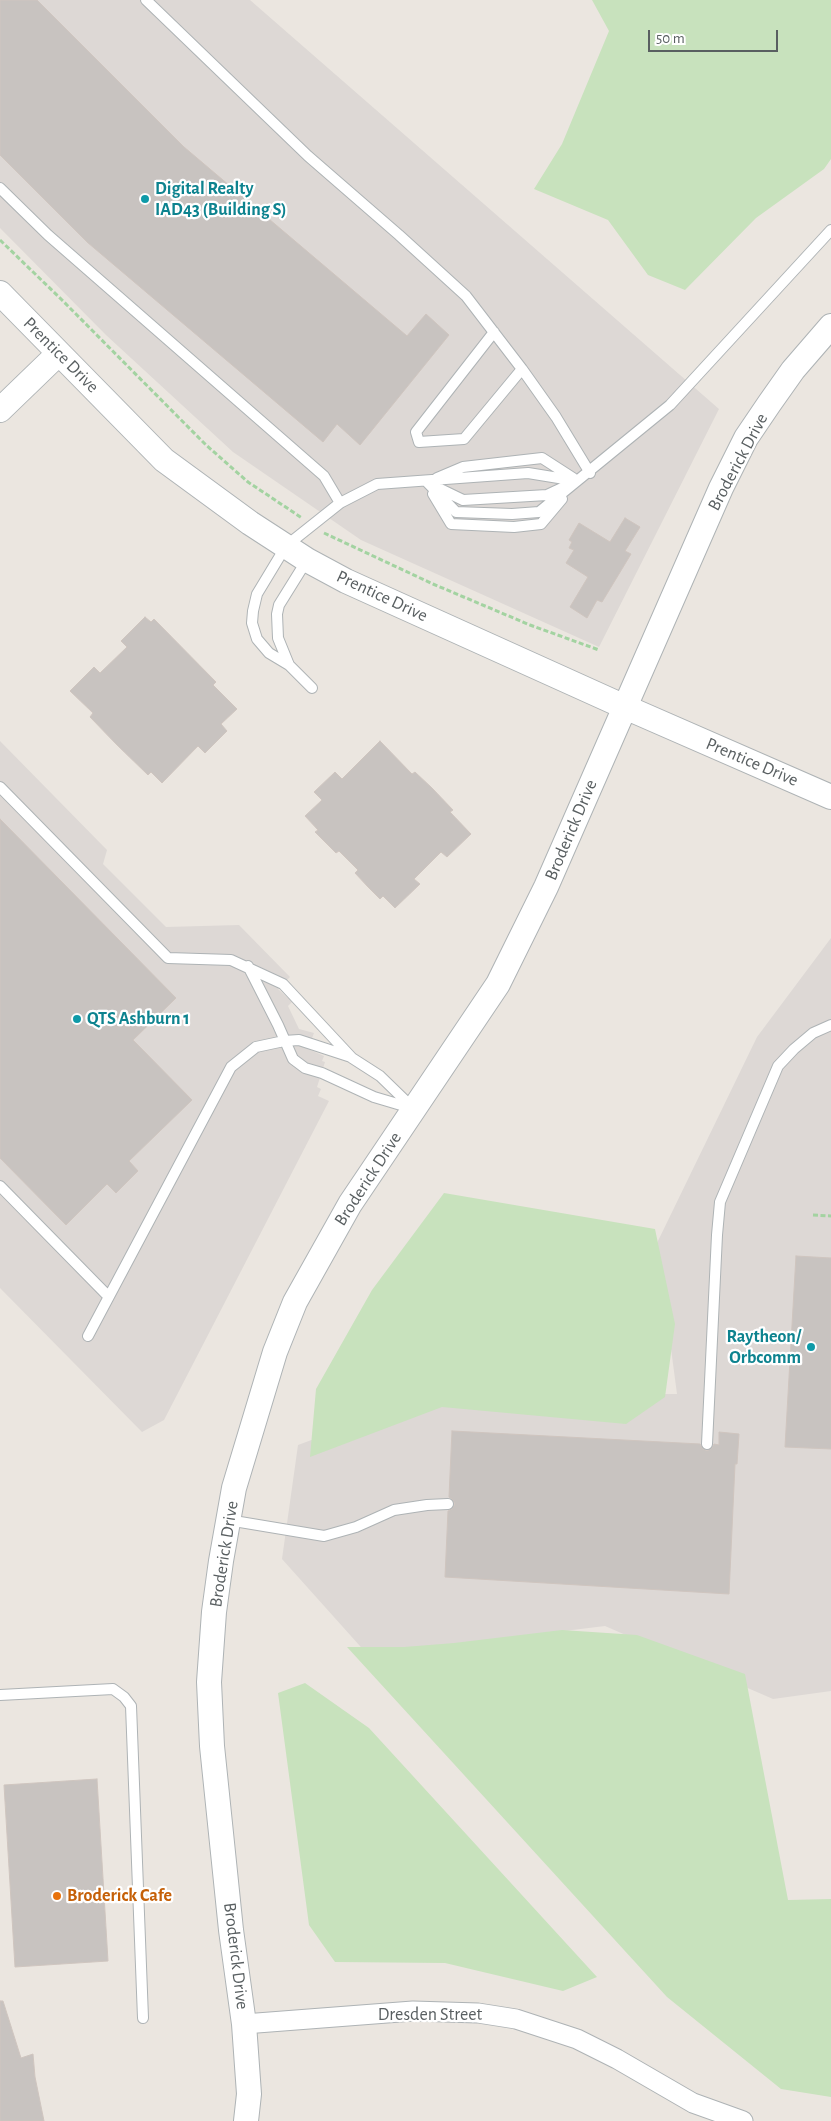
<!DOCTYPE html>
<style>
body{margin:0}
#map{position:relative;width:831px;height:2121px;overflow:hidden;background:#ebe6e0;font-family:"Alegreya Sans",sans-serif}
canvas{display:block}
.scale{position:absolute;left:648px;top:30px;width:130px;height:22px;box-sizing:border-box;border:2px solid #595f61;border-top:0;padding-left:6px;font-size:15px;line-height:18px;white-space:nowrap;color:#595f61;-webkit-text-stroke:4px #fff;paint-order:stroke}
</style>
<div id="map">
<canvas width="831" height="2121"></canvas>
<div class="scale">50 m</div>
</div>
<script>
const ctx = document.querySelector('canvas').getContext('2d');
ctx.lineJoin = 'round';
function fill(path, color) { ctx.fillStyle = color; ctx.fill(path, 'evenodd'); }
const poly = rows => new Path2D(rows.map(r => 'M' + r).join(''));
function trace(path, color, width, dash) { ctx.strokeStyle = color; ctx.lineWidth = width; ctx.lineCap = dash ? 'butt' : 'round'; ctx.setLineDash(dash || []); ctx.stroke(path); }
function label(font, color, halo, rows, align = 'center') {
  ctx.font = font + ' "Alegreya Sans",sans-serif'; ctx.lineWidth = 4.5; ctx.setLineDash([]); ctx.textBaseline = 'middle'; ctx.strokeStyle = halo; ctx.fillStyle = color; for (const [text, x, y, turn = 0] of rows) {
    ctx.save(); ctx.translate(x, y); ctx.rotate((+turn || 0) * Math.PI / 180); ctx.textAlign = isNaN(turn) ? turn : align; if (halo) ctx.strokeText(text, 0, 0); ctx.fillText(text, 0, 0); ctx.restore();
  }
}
fill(poly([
 [0,0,250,0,719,409,599,647,361,540,233,452,106,335,0,228],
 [0,741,107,850,103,864,166,927,239,925,290,977,278,989,292,1002,288,1006,299,1029,314,1033,308,1049,324,1056,322,1061,325,1062,317,1087,321,1089,318,1096,329,1101,164,1420,142,1432,0,1288],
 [831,938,831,1691,773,1699,605,1626,368,1655,282,1559,298,1445,433,1395,677,1394,657,1243,757,1037]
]), '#ddd8d5');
fill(poly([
 [592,0,831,0,831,159,824,169,756,218,685,290,648,275,608,220,534,189,562,144,609,31],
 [444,1193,655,1229,675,1324,665,1397,626,1424,442,1407,310,1457,316,1389,372,1290],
 [562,1630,637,1635,745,1674,788,1900,831,1899,831,2097,781,2089,667,1997,347,1647,404,1647,454,1643],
 [305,1683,369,1728,597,1977,563,1991,445,1963,335,1962,309,1925,278,1693]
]), '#c8e2bd');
const building = poly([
 [0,0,37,0,184,147,407,336,426,314,449,335,360,445,337,424,323,442,87,242,0,155,0,0],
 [625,518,640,527,625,551,631,554,602,602,597,600,587,618,570,607,588,577,566,563,574,550,569,548,572,542,569,540,579,523,610,542,625,518],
 [145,617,151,622,154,619,216,682,213,685,237,709,221,724,227,731,205,753,198,746,162,783,151,772,148,775,117,745,90,717,93,713,70,691,94,667,100,673,127,647,121,641,145,617],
 [380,741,412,774,415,772,432,788,453,810,450,812,471,834,447,857,441,852,414,879,420,884,395,908,383,896,380,899,368,887,355,873,358,870,339,851,336,853,315,832,318,830,305,816,322,800,314,792,335,772,342,779,380,741],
 [0,819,176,998,133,1040,192,1100,129,1161,138,1171,116,1193,107,1184,66,1225,0,1158,0,819],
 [796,1256,831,1258,831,1449,785,1447,796,1256],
 [452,1431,700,1444,703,1449,707,1451,712,1448,714,1444,719,1445,719,1432,739,1434,737,1464,735,1464,729,1594,445,1577,448,1511,452,1509,455,1504,453,1500,449,1497,452,1431],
 [97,1779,108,1961,15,1967,4,1785,97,1779],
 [0,2001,3,2001,21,2058,33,2054,35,2077,44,2121,0,2121,0,2001]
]);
fill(building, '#c8c3c0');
trace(building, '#cfc5bf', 1);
const service = poly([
 [146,0,308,156,399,235,466,296,522,369,556,417,590,473],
 [0,188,48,235,324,476,340,503],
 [494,332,416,432,419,442,464,439,522,369],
 [437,478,463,467,542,458,573,478],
 [427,482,456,512,512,514,539,512,670,405,831,230],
 [434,486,463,500,547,495,562,488],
 [433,494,451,524,514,527,541,524,562,499],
 [289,665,278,638,277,614,279,605,307,560],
 [312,688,289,665,269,653,257,639,252,623,253,611,257,594,286,546,340,503,377,484,528,473,577,481],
 [0,787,168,958,231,960,283,984,352,1058,380,1076,414,1109],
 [248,966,278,1025,293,1059,305,1068,322,1073,374,1097,411,1108],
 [0,1186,108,1296],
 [88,1336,231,1067,256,1047,284,1041,299,1040,351,1057],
 [707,1444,717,1235,720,1202,778,1066,794,1049,813,1033,831,1025],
 [228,1520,324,1536,356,1527,394,1510,427,1505,448,1504],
 [0,1695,113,1689,124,1697,131,1706,143,2018]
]);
const minor = poly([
 [244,2024,413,2011,478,2013,516,2019,577,2039,617,2059,693,2103,743,2121]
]);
const tertiary = poly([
 [0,293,164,460,250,523,307,560,346,581,625,707,831,797],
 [0,410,58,354],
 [246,2121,249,2094,244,2024,231,1930,212,1746,209,1682,214,1612,221,1561,234,1488,275,1352,295,1302,350,1204,498,984,546,887,721,488,746,438,769,404,793,370,831,326]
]);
trace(service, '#aeb3b5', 12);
trace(minor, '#aeb3b5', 21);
trace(tertiary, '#aeb3b5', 26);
trace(poly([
 [0,240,62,300,206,445,248,482,302,518],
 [324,533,433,584,530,625,599,650],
 [813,1215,831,1216]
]), '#a3d3a1', 3, [5, 2.5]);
trace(service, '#fff', 10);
trace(minor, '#fff', 19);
trace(tertiary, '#fff', 24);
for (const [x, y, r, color] of [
 [145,199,5,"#0f9aa8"],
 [77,1019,5,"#0f9aa8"],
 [811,1347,5,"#0f9aa8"],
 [57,1896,5,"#e8710a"]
]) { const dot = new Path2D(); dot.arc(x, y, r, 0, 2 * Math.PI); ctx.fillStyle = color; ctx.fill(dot); trace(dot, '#fff', 2); }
label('bold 18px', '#0d838f', '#fff', [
 ["Digital Realty",155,189],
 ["IAD43 (Building S)",155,210],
 ["QTS Ashburn 1",87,1019],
 ["Raytheon/",801,1337,"right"],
 ["Orbcomm",801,1358,"right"]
], 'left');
label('18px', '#595f61', '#fff', [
 ["Prentice Drive",61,355,45],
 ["Broderick Drive",738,462,-62],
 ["Prentice Drive",382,596,25],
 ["Prentice Drive",752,762,23],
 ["Broderick Drive",571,830,-67],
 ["Broderick Drive",368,1179,-57],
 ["Broderick Drive",224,1554,-81],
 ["Broderick Drive",236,1956,83],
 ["Dresden Street",430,2015]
]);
label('bold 18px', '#c56008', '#fff', [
 ["Broderick Cafe",67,1896]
], 'left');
</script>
